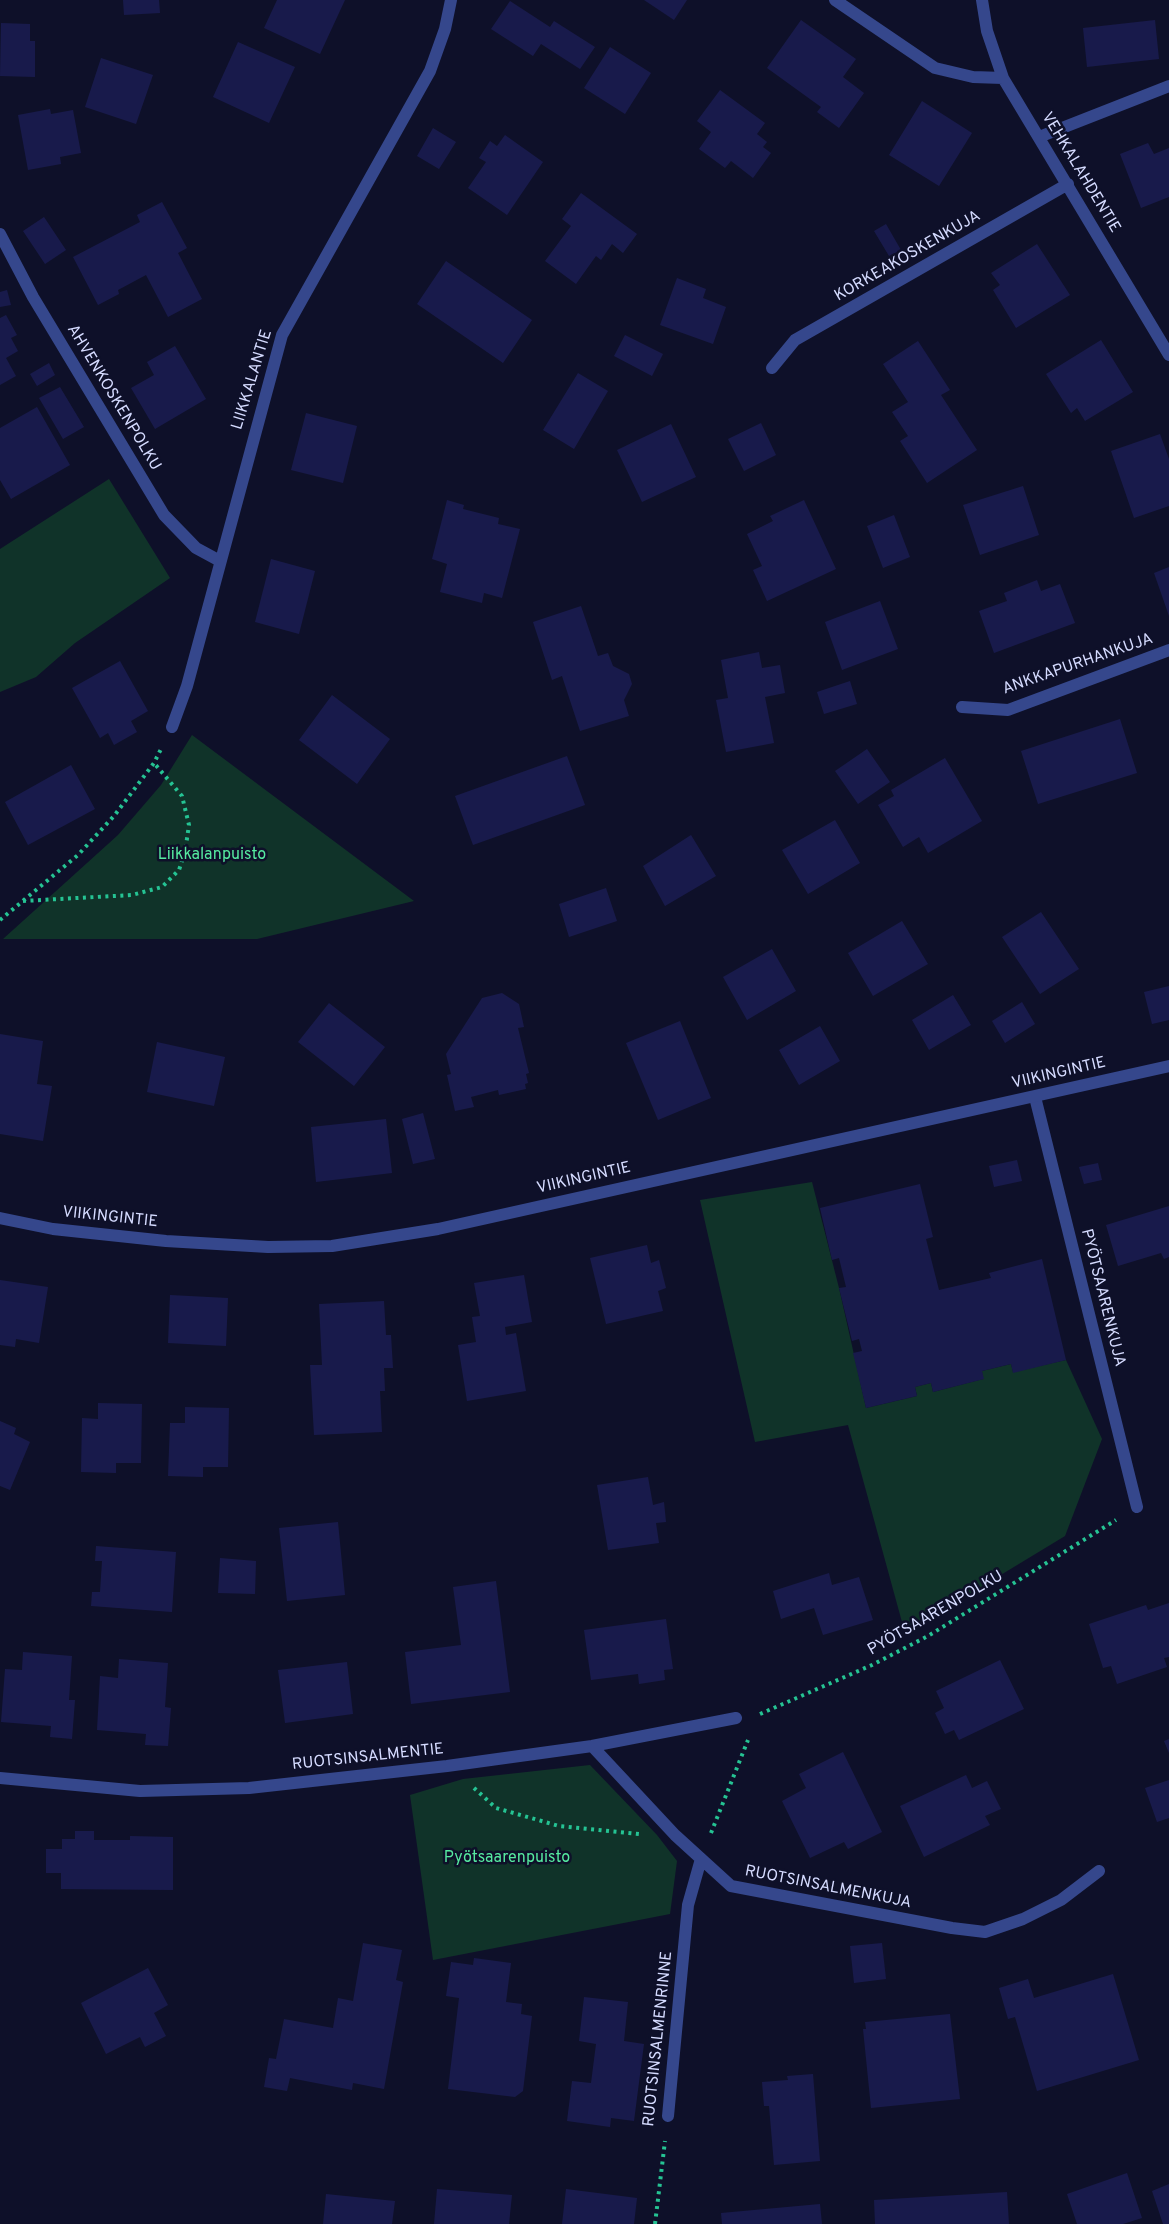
<!DOCTYPE html>
<meta charset="utf-8">
<style>
body{margin:0}
canvas{display:block;background:#0e1029}
</style>
<canvas width="1169" height="2224"></canvas>
<script>
const ctx = document.querySelector('canvas').getContext('2d');
ctx.lineJoin = 'round';
function fill(path, color) { ctx.fillStyle = color; ctx.fill(path, 'evenodd'); }
const poly = rows => new Path2D(rows.map(r => 'M' + r).join(''));
function trace(path, color, width, dash) { ctx.strokeStyle = color; ctx.lineWidth = width; ctx.lineCap = dash ? 'butt' : 'round'; ctx.setLineDash(dash || []); ctx.stroke(path); }
function label(font, color, halo, rows, align = 'center') {
  ctx.font = font + ' Overpass,sans-serif'; ctx.lineWidth = 5; ctx.setLineDash([]); ctx.textBaseline = 'middle'; ctx.strokeStyle = halo; ctx.fillStyle = color; for (const [text, x, y, turn = 0] of rows) {
    ctx.save(); ctx.translate(x, y); ctx.rotate((+turn || 0) * Math.PI / 180); ctx.textAlign = isNaN(turn) ? turn : align; if (halo) ctx.strokeText(text, 0, 0); ctx.fillText(text, 0, 0); ctx.restore();
  }
}
fill(poly([
 [109,479,170,578,75,643,36,677,0,692,0,549],
 [192,735,414,901,257,939,3,939,118,835,161,785],
 [812,1182,839,1288,866,1408,917,1396,915,1387,931,1383,933,1392,983,1379,982,1371,1011,1364,1013,1372,1066,1360,1102,1439,1065,1536,905,1633,848,1425,755,1442,700,1200],
 [590,1765,657,1835,677,1861,670,1914,433,1960,410,1795,463,1779]
]), '#103329');
fill(poly([
 [123,0,159,0,160,13,124,15],
 [277,0,345,0,320,54,264,28],
 [644,0,687,0,674,20],
 [510,1,550,27,554,21,595,47,580,69,541,44,533,56,491,29],
 [801,20,856,59,843,77,864,93,839,128,817,112,821,107,767,68],
 [1155,20,1159,59,1087,67,1083,28],
 [1,23,30,24,30,41,35,41,35,77,0,76],
 [238,42,295,67,269,123,213,97],
 [610,47,651,73,625,114,584,88],
 [101,58,153,75,136,124,85,107],
 [720,90,765,123,757,134,767,142,763,147,771,153,753,178,731,161,725,168,699,149,711,132,697,121],
 [922,101,972,133,939,186,889,155],
 [50,109,51,114,73,110,81,153,60,157,61,164,28,170,18,115],
 [433,128,456,142,439,169,417,156],
 [505,135,543,162,507,215,468,188,486,162,479,158,490,141,497,146],
 [1148,143,1154,154,1169,148,1169,197,1141,208,1120,154],
 [581,193,637,234,623,253,612,244,601,260,596,256,576,284,545,261,571,226,562,219],
 [162,202,187,248,178,253,202,299,168,317,146,275,118,290,119,294,98,305,73,257,140,222,137,215],
 [44,217,66,250,45,264,23,231],
 [886,224,901,250,889,256,874,231],
 [1037,244,1070,295,1016,328,993,290,1000,285,991,273],
 [446,261,532,320,503,363,417,304],
 [677,278,706,289,703,298,726,307,713,344,660,325],
 [7,290,11,305,0,307,0,292],
 [6,315,17,335,11,338,18,351,6,358,16,376,0,385,0,318],
 [625,335,663,354,652,376,614,356],
 [1101,340,1133,392,1085,421,1077,408,1071,413,1046,374],
 [918,341,950,390,941,395,977,450,927,483,900,441,908,436,892,412,908,402,883,364],
 [175,346,206,399,155,429,131,388,154,375,147,362],
 [49,363,55,375,37,386,30,374],
 [578,373,608,391,574,449,543,430],
 [60,387,84,427,63,439,39,398],
 [37,407,70,465,11,499,0,480,0,428],
 [306,413,357,426,343,483,291,470],
 [761,423,776,455,744,471,728,439],
 [671,424,696,477,642,502,617,450],
 [1160,434,1169,459,1169,506,1134,518,1111,451],
 [1023,486,1039,535,980,555,963,505],
 [447,500,464,505,463,509,499,518,498,524,520,529,502,598,484,593,482,603,440,592,447,564,432,559],
 [804,500,836,569,767,601,753,570,762,566,747,534,773,521,770,516],
 [894,515,910,557,883,568,867,526],
 [271,559,315,571,299,634,255,622],
 [1169,567,1169,616,1154,573],
 [1037,580,1041,591,1060,584,1075,623,994,653,979,611,1007,601,1004,593],
 [880,601,898,649,842,670,825,622],
 [581,606,598,656,608,653,613,666,629,674,632,684,624,700,629,716,580,731,562,676,552,680,533,622],
 [759,652,762,668,780,665,785,693,765,697,774,743,726,752,716,700,728,698,721,660],
 [120,661,148,711,131,721,137,732,114,745,108,733,100,738,72,688],
 [850,681,857,704,824,714,817,692],
 [332,695,390,739,357,784,299,740],
 [1120,719,1137,773,1038,804,1021,751],
 [867,749,890,782,858,804,835,771],
 [567,756,585,805,473,845,455,796],
 [945,758,982,821,928,853,919,837,903,847,878,805,894,796,891,790],
 [71,765,95,809,28,845,5,802],
 [835,820,860,863,808,894,782,850],
 [691,835,716,876,665,906,643,866],
 [606,888,617,921,569,937,559,904],
 [1041,912,1079,969,1040,994,1002,937],
 [902,921,928,964,873,996,848,953],
 [772,949,796,991,747,1020,723,977],
 [1169,986,1169,1020,1152,1024,1144,992],
 [502,993,519,1004,524,1027,518,1028,529,1073,526,1074,528,1083,525,1084,526,1089,499,1095,498,1090,471,1097,474,1107,455,1111,447,1075,451,1074,446,1054,482,998],
 [953,995,971,1025,929,1050,912,1020],
 [1022,1002,1035,1024,1005,1043,992,1021],
 [329,1003,385,1047,354,1086,298,1042],
 [680,1021,711,1098,658,1120,626,1043],
 [820,1026,840,1061,799,1085,779,1050],
 [0,1034,43,1041,37,1084,52,1086,43,1141,0,1134],
 [157,1042,225,1057,214,1106,147,1092],
 [423,1113,435,1159,413,1164,402,1119],
 [386,1119,392,1173,316,1182,311,1127],
 [1017,1160,1022,1181,994,1187,989,1166],
 [1098,1163,1102,1180,1084,1184,1079,1167],
 [920,1184,933,1237,926,1239,939,1290,991,1278,989,1273,1042,1259,1066,1360,1013,1373,1011,1364,982,1371,984,1379,933,1392,931,1383,915,1387,917,1396,866,1408,853,1353,862,1351,859,1339,852,1341,839,1288,846,1287,839,1258,832,1260,820,1208],
 [1169,1206,1169,1257,1164,1259,1161,1253,1118,1266,1106,1225],
 [647,1245,651,1263,659,1260,666,1288,658,1291,663,1311,606,1324,590,1258],
 [524,1275,532,1322,505,1327,506,1335,516,1333,526,1391,467,1401,458,1345,476,1342,472,1317,480,1316,474,1283],
 [0,1280,48,1287,39,1343,16,1339,15,1347,0,1345],
 [170,1295,228,1298,226,1346,168,1343],
 [384,1301,386,1335,391,1335,393,1368,384,1368,385,1391,380,1391,382,1432,314,1435,310,1365,322,1365,319,1304],
 [98,1403,142,1404,141,1463,116,1463,116,1473,81,1472,82,1418,98,1419],
 [185,1407,229,1408,228,1467,203,1467,203,1477,168,1476,170,1423,185,1423],
 [0,1421,16,1428,14,1434,30,1442,10,1490,0,1486],
 [648,1477,653,1505,664,1502,666,1522,656,1523,659,1543,608,1550,597,1485],
 [338,1522,345,1595,287,1601,279,1528],
 [96,1546,176,1552,172,1612,91,1606,92,1592,100,1592,102,1561,95,1561],
 [220,1558,256,1561,255,1594,218,1593],
 [829,1573,832,1585,859,1577,873,1620,823,1635,814,1608,781,1619,773,1591],
 [496,1581,510,1692,411,1704,405,1652,461,1645,453,1587],
 [1169,1603,1169,1657,1164,1658,1167,1667,1117,1684,1111,1666,1103,1668,1089,1624,1146,1605,1148,1610],
 [666,1619,673,1669,664,1670,665,1680,639,1684,638,1674,591,1680,584,1630],
 [23,1652,72,1656,69,1700,75,1700,72,1739,50,1737,51,1726,1,1722,5,1669,22,1670],
 [119,1659,168,1663,165,1707,171,1708,168,1746,145,1745,146,1734,97,1730,100,1676,118,1678],
 [1000,1660,1024,1709,959,1740,954,1730,945,1734,935,1713,944,1708,936,1691],
 [347,1662,353,1714,285,1723,278,1670],
 [1169,1739,1169,1753,1164,1741],
 [843,1752,882,1832,848,1849,844,1842,810,1858,782,1801,806,1788,799,1774],
 [966,1775,972,1788,987,1781,1001,1809,985,1816,990,1825,924,1857,900,1806],
 [1169,1780,1169,1818,1157,1822,1145,1788],
 [75,1831,94,1831,94,1840,130,1840,130,1836,173,1837,173,1890,61,1889,61,1873,46,1873,46,1849,62,1849,62,1839,75,1839],
 [363,1943,402,1950,396,1980,403,1982,384,2089,353,2083,352,2090,290,2078,287,2091,264,2087,269,2058,276,2059,284,2019,333,2028,338,1998,353,2001],
 [882,1943,886,1979,854,1983,850,1946],
 [474,1958,511,1963,506,2002,522,2004,521,2014,532,2016,523,2091,515,2097,448,2089,459,1998,446,1996,451,1962,473,1965],
 [148,1968,168,2005,154,2013,166,2036,145,2047,140,2037,106,2054,81,2003],
 [1113,1974,1139,2060,1037,2091,1015,2017,1008,2019,999,1988,1028,1979,1034,1998],
 [584,1997,628,2002,624,2041,644,2044,634,2121,611,2118,610,2127,567,2121,572,2081,591,2083,596,2044,579,2041],
 [950,2014,960,2099,871,2108,863,2029,866,2029,865,2022],
 [813,2074,820,2161,774,2165,769,2106,764,2106,762,2082,788,2080,787,2076],
 [1127,2173,1142,2218,1123,2224,1077,2224,1067,2194],
 [1169,2184,1169,2224,1163,2224,1152,2191],
 [437,2189,512,2195,509,2224,434,2224],
 [566,2189,637,2198,634,2224,562,2224],
 [1007,2192,1009,2224,875,2224,874,2200],
 [326,2194,395,2201,392,2224,323,2224],
 [820,2204,822,2224,722,2224,721,2213]
]), '#181a4b');
trace(poly([
 [23,901,132,895,162,887,179,870,185,852,189,825,182,796,154,763],
 [0,920,78,855,114,816,154,763,161,749],
 [760,1714,872,1665,928,1636,1116,1520],
 [474,1788,496,1808,559,1826,639,1834],
 [711,1833,748,1740],
 [655,2224,665,2141]
]), '#25c393', 4, [3, 4.5]);
trace(poly([
 [835,0,935,68,973,77,1003,78],
 [982,0,987,31,1003,78,1169,355],
 [1039,137,1169,86],
 [0,234,33,297,164,515,196,548,220,561],
 [772,368,795,340,1068,184],
 [962,707,1008,710,1169,650],
 [172,727,187,686,282,335,430,71,445,29,451,0],
 [1035,1097,1137,1507],
 [592,1746,675,1835,731,1886,952,1928,985,1932,1023,1919,1061,1900,1099,1871],
 [0,1778,140,1791,249,1788,447,1766,592,1746,736,1718],
 [668,2116,688,1905,701,1859]
]), '#35478c', 12);
trace(poly([
 [0,1218,53,1229,166,1241,268,1247,332,1246,438,1229,1169,1066]
]), '#35478c', 12);
label('16px', '#d5dbff', '#0e1029', [
 ["VEHKALAHDENTIE",1080,173,59],
 ["KORKEAKOSKENKUJA",908,257,-30],
 ["LIIKKALANTIE",253,380,-73],
 ["AHVENKOSKENPOLKU",113,398,59],
 ["ANKKAPURHANKUJA",1078,665,-19],
 ["VIIKINGINTIE",1059,1074,-13],
 ["VIIKINGINTIE",584,1179,-13],
 ["VIIKINGINTIE",110,1218,6],
 ["PYÖTSAARENKUJA",1102,1298,76],
 ["PYÖTSAARENPOLKU",936,1614,-30],
 ["RUOTSINSALMENTIE",368,1758,-6],
 ["RUOTSINSALMENKUJA",828,1888,11],
 ["RUOTSINSALMENRINNE",659,2039,-84]
]);
label('16px', '#56eaa0', '#0e1029', [
 ["Liikkalanpuisto",212,856],
 ["Pyötsaarenpuisto",507,1859]
]);
</script>
